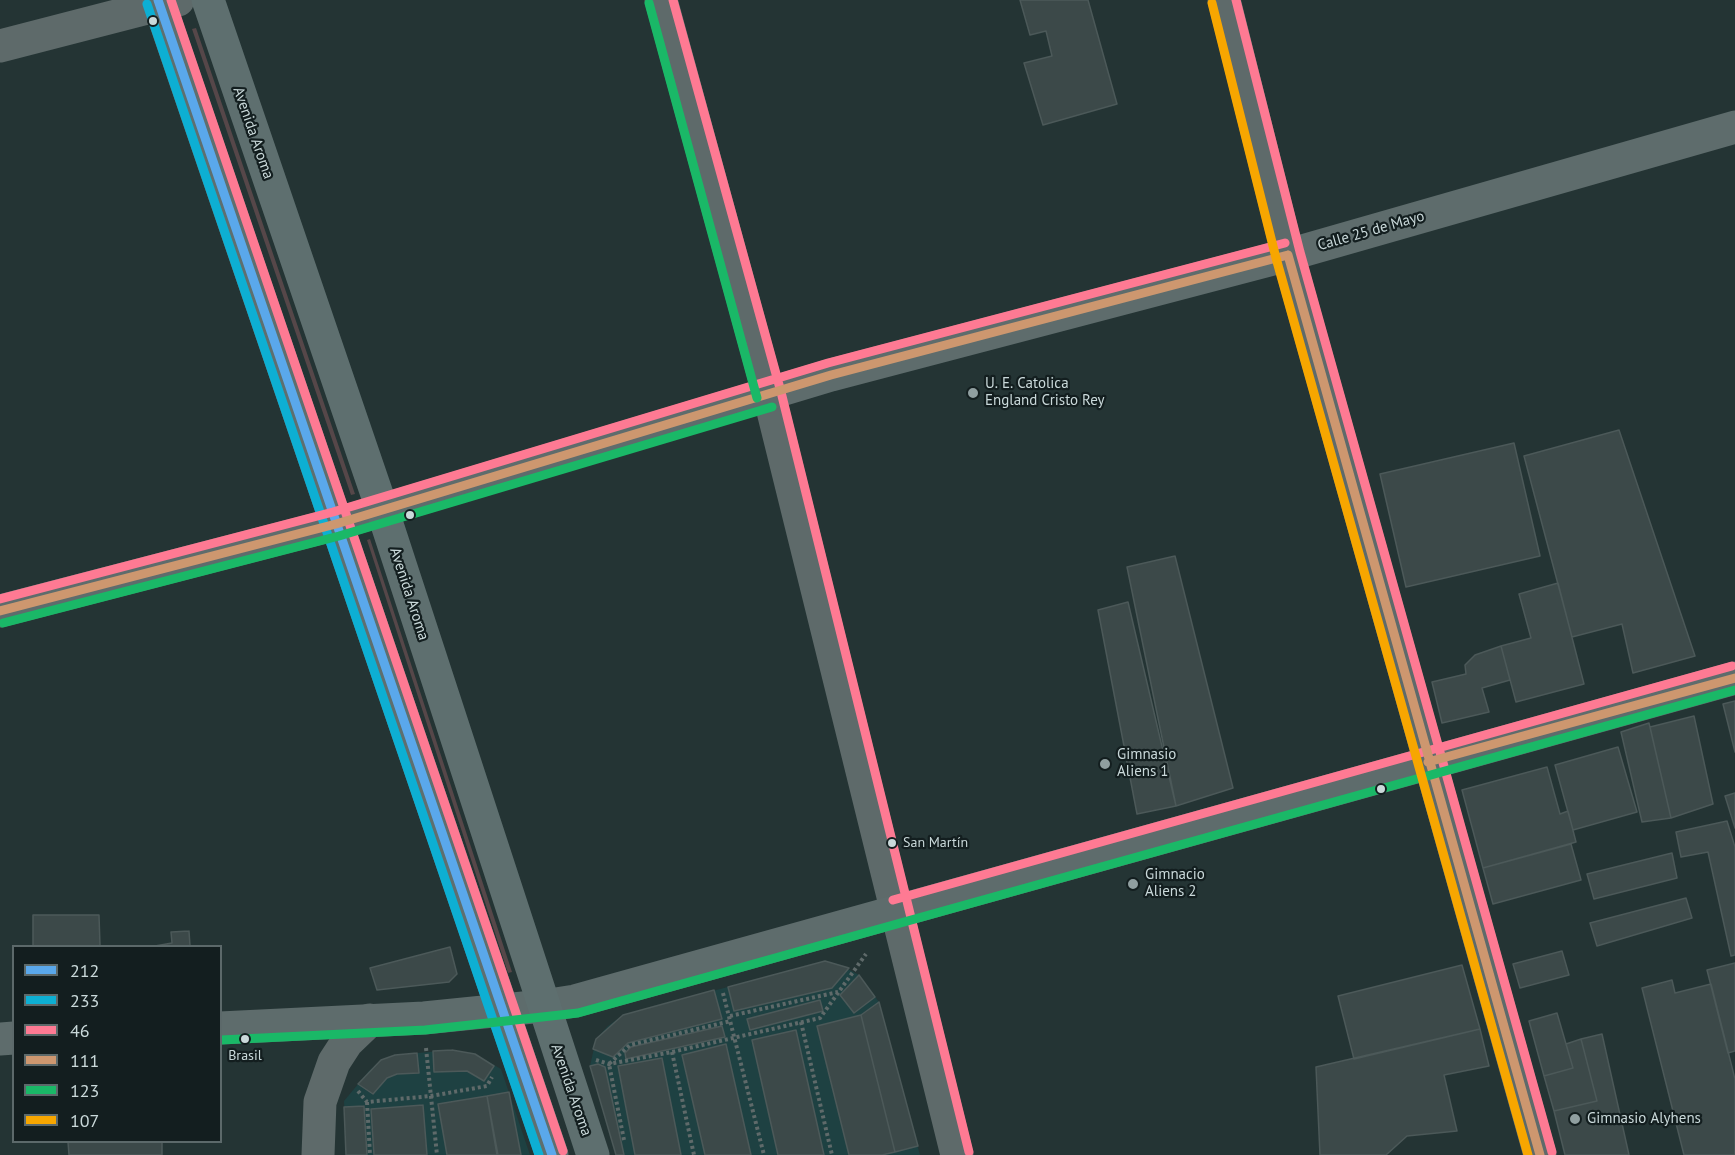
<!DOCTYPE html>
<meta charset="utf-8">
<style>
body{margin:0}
#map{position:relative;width:1735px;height:1155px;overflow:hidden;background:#243434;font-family:"PT Sans",sans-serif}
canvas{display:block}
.legend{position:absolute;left:12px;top:945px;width:210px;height:198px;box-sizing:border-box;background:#131e1f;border:2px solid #5c696a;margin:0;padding:8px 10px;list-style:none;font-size:18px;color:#cad9da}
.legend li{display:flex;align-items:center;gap:12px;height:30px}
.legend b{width:30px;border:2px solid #5c696a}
</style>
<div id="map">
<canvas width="1735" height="1155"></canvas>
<ul class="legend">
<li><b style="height:8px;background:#5aa8eb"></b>212</li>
<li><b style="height:8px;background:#0dafd3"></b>233</li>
<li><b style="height:8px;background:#fe7a93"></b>46</li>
<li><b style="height:8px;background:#cd976f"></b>111</li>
<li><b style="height:8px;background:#1ab867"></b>123</li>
<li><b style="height:8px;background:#f7a600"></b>107</li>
</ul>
</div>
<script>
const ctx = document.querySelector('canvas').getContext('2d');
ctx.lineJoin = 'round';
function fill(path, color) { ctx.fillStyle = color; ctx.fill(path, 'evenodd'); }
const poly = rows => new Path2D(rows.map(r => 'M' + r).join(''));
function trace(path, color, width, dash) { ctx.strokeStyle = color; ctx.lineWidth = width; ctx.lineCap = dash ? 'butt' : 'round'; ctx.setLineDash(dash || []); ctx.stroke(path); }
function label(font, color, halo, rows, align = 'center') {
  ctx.font = font + ' "PT Sans",sans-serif'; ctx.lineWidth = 4.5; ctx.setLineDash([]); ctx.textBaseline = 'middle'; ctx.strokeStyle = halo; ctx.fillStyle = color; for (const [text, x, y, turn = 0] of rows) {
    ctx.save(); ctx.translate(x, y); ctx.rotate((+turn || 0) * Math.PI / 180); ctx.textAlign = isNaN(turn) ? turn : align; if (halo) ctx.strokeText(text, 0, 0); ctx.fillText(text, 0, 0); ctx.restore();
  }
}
fill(poly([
 [825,961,838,964,859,975,879,1002,920,1155,616,1155,590,1066,596,1039,608,1026,623,1015],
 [452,1050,475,1054,501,1069,530,1155,346,1155,344,1101,369,1071,381,1060,395,1055]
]), '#1e4142');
fill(poly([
 [196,28,355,494,351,495,192,29],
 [370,539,512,972,508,973,367,540]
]), '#564749');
const building = poly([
 [1020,0,1088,0,1117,104,1043,125,1024,63,1052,56,1046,31,1030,35,1020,0],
 [1619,430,1695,656,1633,673,1622,624,1572,637,1524,456,1619,430],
 [1514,443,1540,556,1406,587,1380,474,1514,443],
 [1175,556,1233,788,1176,806,1127,567,1175,556],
 [1558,583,1584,684,1516,702,1501,646,1531,638,1519,594,1558,583],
 [1128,602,1176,806,1137,814,1098,610,1128,602],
 [1501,646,1510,680,1482,688,1489,712,1442,723,1432,682,1466,674,1465,665,1475,655,1501,646],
 [1735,701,1735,752,1723,704,1735,701],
 [1694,716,1713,804,1671,818,1650,727,1694,716],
 [1649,723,1671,818,1642,822,1621,732,1649,723],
 [1618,747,1637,812,1573,830,1555,765,1618,747],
 [1547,767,1560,814,1568,811,1576,842,1483,868,1462,790,1547,767],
 [1735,793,1735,828,1725,796,1735,793],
 [1727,821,1735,847,1735,955,1731,956,1708,852,1681,857,1676,832,1727,821],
 [1571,844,1581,880,1493,904,1483,868,1571,844],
 [1672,853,1677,878,1594,899,1587,874,1672,853],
 [1686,898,1692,918,1597,946,1590,923,1686,898],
 [33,915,99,915,100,946,33,946,33,915],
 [189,931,190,946,155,946,172,943,171,932,189,931],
 [450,947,457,974,449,982,377,990,370,968,450,947],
 [1562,951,1569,975,1520,988,1513,964,1562,951],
 [825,961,849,968,832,988,734,1011,728,987,825,961],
 [1735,963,1735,1051,1728,1053,1707,970,1735,963],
 [1462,965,1480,1029,1354,1059,1338,996,1462,965],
 [859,975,875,997,854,1013,840,995,859,975],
 [1672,980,1675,993,1711,984,1735,1079,1735,1155,1684,1155,1642,988,1672,980],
 [714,990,722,1019,628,1043,613,1057,593,1049,596,1039,623,1015,714,990],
 [820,1000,823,1011,750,1030,747,1019,820,1000],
 [879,1002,918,1146,895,1152,861,1015,879,1002],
 [1557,1013,1573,1068,1544,1076,1529,1021,1557,1013],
 [861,1015,895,1152,882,1155,849,1155,817,1026,861,1015],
 [722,1026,725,1037,626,1059,625,1053,631,1047,722,1026],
 [1480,1029,1489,1066,1444,1075,1457,1131,1407,1136,1386,1155,1320,1155,1316,1067,1480,1029],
 [796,1030,824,1155,778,1155,752,1040,796,1030],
 [1602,1034,1629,1155,1565,1155,1554,1111,1597,1101,1581,1039,1602,1034],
 [1581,1039,1597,1101,1554,1111,1544,1076,1573,1068,1566,1044,1581,1039],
 [726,1044,751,1155,705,1155,682,1055,726,1044],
 [452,1050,475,1054,494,1066,484,1081,467,1071,434,1072,433,1051,452,1050],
 [417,1053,419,1073,397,1074,387,1078,373,1094,358,1084,381,1060,395,1055,417,1053],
 [662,1058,681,1155,635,1155,618,1066,662,1058],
 [598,1064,605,1067,624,1155,616,1155,590,1066,598,1064],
 [509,1092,521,1155,498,1155,487,1096,509,1092],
 [487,1096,497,1155,447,1155,438,1104,487,1096],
 [423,1105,427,1155,374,1155,371,1109,423,1105],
 [364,1106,367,1155,346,1155,344,1107,364,1106],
 [68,1142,162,1142,162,1155,69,1155,68,1142]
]);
fill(building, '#3c4949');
trace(building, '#4c5959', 1.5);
trace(poly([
 [723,993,764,1155],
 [730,1016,838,992],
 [801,1022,832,1155],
 [426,1048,437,1155],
 [672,1052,694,1155],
 [596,1060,609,1064,672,1052,820,1018,866,954],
 [358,1091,367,1102,431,1096,487,1086,492,1077],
 [367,1102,370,1155],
 [624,1140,609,1064,630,1045,731,1021]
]), '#5f6a6a', 4, [3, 3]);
trace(poly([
 [661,0,769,395,957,1155],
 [1224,0,1288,255,1540,1155],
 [0,46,178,0],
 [318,1155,320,1102,334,1062,347,1042,370,1020]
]), '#5e6a6a', 33);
trace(poly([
 [0,611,336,524,831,375,1288,255,1735,127],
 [220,1028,424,1018,543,1006,575,1001,1735,678],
 [0,1039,14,1038]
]), '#5e6c6c', 33);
trace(poly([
 [158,0,552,1155],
 [208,0,382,509,593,1155]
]), '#5e6f6f', 33);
trace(poly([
 [158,0,552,1155]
]), '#5aa8eb', 9);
trace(poly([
 [147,4,539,1155]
]), '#0dafd3', 9);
trace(poly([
 [171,0,563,1151],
 [673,0,781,392,969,1152],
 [1236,0,1300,252,1552,1152],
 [0,599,333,512,828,363,1285,243],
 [893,900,1732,666]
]), '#fe7a93', 9);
trace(poly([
 [1288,255,1540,1155],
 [0,611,336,524,831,375,1288,255],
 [1428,762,1735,678]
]), '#cd976f', 9);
trace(poly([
 [649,3,757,398],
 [3,623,339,536,772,407],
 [221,1040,425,1030,578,1013,1735,690]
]), '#1ab867', 9);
trace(poly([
 [1212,3,1276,258,1528,1155]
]), '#f7a600', 9);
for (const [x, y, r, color] of [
 [153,21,5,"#cad9da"],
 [973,393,6,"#909fa0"],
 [410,515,5,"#cad9da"],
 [1105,764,6,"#909fa0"],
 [1381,789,5,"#cad9da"],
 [892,843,5,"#cad9da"],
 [1133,884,6,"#909fa0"],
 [245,1039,5,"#cad9da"],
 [1575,1119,6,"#909fa0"]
]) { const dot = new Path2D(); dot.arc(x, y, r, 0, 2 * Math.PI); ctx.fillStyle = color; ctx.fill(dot); trace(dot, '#131e1f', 2); }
label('14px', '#cad9da', '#131e1f', [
 ["San Martín",903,843],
 ["Brasil",245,1056,"center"]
], 'left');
label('15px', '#cad9da', '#131e1f', [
 ["Avenida Aroma",253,133,71],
 ["Calle 25 de Mayo",1371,231,-16],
 ["Avenida Aroma",409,594,72],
 ["Avenida Aroma",571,1090,71]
]);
label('15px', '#cad9da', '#131e1f', [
 ["U. E. Catolica",985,384],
 ["England Cristo Rey",985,401],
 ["Gimnasio",1117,755],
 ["Aliens 1",1117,772],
 ["Gimnacio",1145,875],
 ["Aliens 2",1145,892],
 ["Gimnasio Alyhens",1587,1119]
], 'left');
</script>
